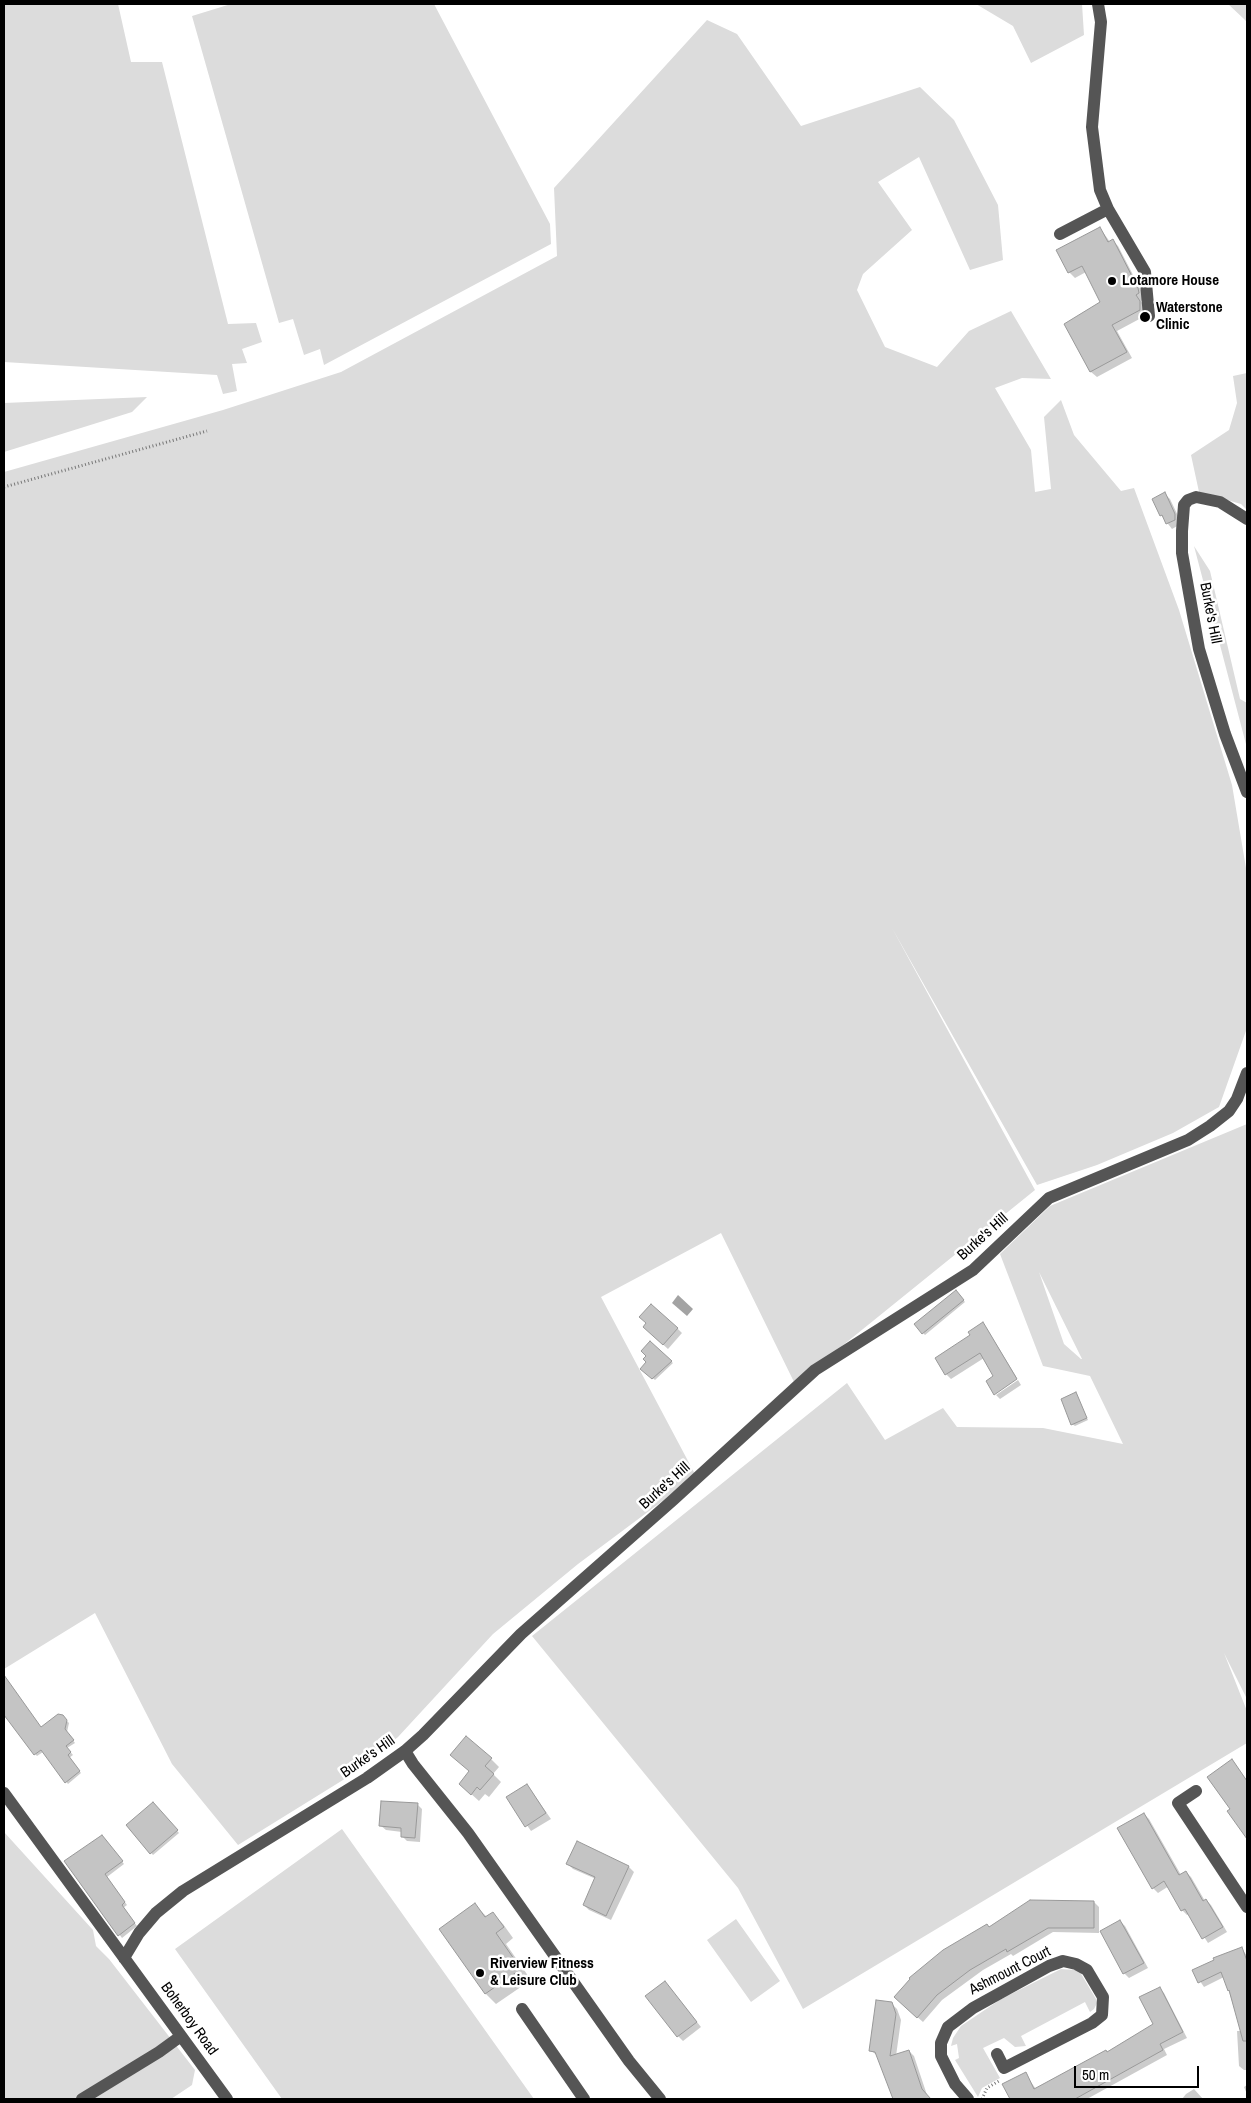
<!DOCTYPE html>
<style>
body{margin:0}
#map{position:relative;width:1251px;height:2103px;overflow:hidden;background:#fff;font-family:"Archivo Narrow",sans-serif}
canvas{display:block}
.frame{position:absolute;inset:0;border:5px solid #000;pointer-events:none}
.scale{position:absolute;left:1074px;top:2066px;width:125px;height:22px;box-sizing:border-box;border:2px solid #000;border-top:0;padding-left:6px;font-size:15px;line-height:18px;white-space:nowrap;color:#000;-webkit-text-stroke:4px #fff;paint-order:stroke}
</style>
<div id="map">
<canvas width="1251" height="2103"></canvas>
<div class="frame"></div>
<div class="scale">50 m</div>
</div>
<script>
const ctx = document.querySelector('canvas').getContext('2d');
ctx.lineJoin = 'round';
function fill(path, color) { ctx.fillStyle = color; ctx.fill(path, 'evenodd'); }
const poly = rows => new Path2D(rows.map(r => 'M' + r).join(''));
function trace(path, color, width, dash) { ctx.strokeStyle = color; ctx.lineWidth = width; ctx.lineCap = dash ? 'butt' : 'round'; ctx.setLineDash(dash || []); ctx.stroke(path); }
function label(font, color, halo, rows, align = 'center') {
  ctx.font = font + ' "Archivo Narrow",sans-serif'; ctx.lineWidth = 5; ctx.setLineDash([]); ctx.textBaseline = 'middle'; ctx.strokeStyle = halo; ctx.fillStyle = color; for (const [text, x, y, turn = 0] of rows) {
    ctx.save(); ctx.translate(x, y); ctx.rotate((+turn || 0) * Math.PI / 180); ctx.textAlign = isNaN(turn) ? turn : align; if (halo) ctx.strokeText(text, 0, 0); ctx.fillText(text, 0, 0); ctx.restore();
  }
}
fill(poly([
 [4,4,118,4,131,62,162,62,228,324,256,323,262,342,242,349,247,363,232,364,237,391,223,394,217,375,4,362],
 [231,4,434,4,550,224,551,244,324,365,320,349,304,355,293,319,279,323,192,16],
 [976,4,1082,4,1084,35,1031,63,1013,26],
 [1228,4,1247,4,1247,22,1244,19],
 [707,20,737,34,801,126,920,87,954,120,998,205,1003,260,970,270,919,157,878,182,912,230,863,274,857,290,885,347,937,367,969,331,1011,311,1051,379,1022,378,995,388,1031,450,1035,492,1051,489,1044,417,1061,400,1074,435,1121,491,1134,488,1179,610,1232,785,1247,874,1247,1028,1219,1107,1173,1133,1097,1165,1037,1185,892,928,1035,1190,795,1384,721,1233,601,1297,696,1476,578,1564,493,1634,398,1737,343,1780,238,1845,172,1764,95,1613,4,1669,4,472,223,410,341,372,557,256,554,188],
 [1247,373,1247,510,1241,504,1199,492,1191,455,1229,430,1237,403,1233,376],
 [147,397,132,412,4,452,4,403],
 [1194,546,1210,571,1240,699,1247,703,1247,748],
 [1247,1124,1247,1699,1224,1653,1247,1711,1247,1743,803,2009,738,1888,532,1636,847,1383,885,1440,943,1408,957,1427,1043,1428,1123,1444,1090,1376,1043,1366,1000,1254,1050,1206],
 [1039,1272,1082,1359,1081,1359,1064,1344],
 [342,1829,534,2099,282,2099,175,1949],
 [4,1832,93,1930,96,1946,109,1959,195,2070,192,2085,171,2099,4,2099],
 [736,1919,780,1981,751,2002,707,1940],
 [1061,1969,1076,1970,1080,1972,1096,1999,1097,2003,1094,2009,1090,2012,1085,2002,1021,2036,1026,2046,1015,2047,1004,2038,983,2048,1000,2078,982,2088,978,2097,955,2060,959,2058,957,2044,951,2046,953,2038,961,2026,1001,1999]
]), '#dcdcdc');
fill(poly([
 [678,1295,693,1309,687,1316,672,1303]
]), '#a3a3a3');
fill(poly([
 [1100,228,1110,242,1113,241,1118,246,1143,294,1144,299,1141,301,1145,308,1145,316,1117,331,1132,358,1097,377,1091,372,1066,325,1102,303,1086,272,1075,278,1069,272],
 [1165,494,1170,499,1180,520,1179,525,1172,529,1161,515],
 [956,1292,965,1302,925,1335,923,1333],
 [982,1324,987,1329,1017,1378,994,1393,995,1376,984,1358,951,1379,946,1374,971,1336],
 [677,1328,682,1333,668,1349,649,1332],
 [650,1343,673,1363,655,1380,642,1369,648,1362],
 [1018,1380,1021,1385,1000,1399,996,1395],
 [1076,1394,1088,1420,1075,1426,1072,1424],
 [4,1678,41,1728,62,1716,69,1723,67,1732,75,1743,67,1748,73,1755,69,1758,81,1773,68,1784,43,1752,37,1756,35,1754,4,1712],
 [491,1759,499,1767,493,1774,501,1782,489,1797,485,1794,479,1801,460,1784],
 [1232,1760,1247,1781,1247,1836,1229,1812,1231,1810],
 [527,1785,551,1819,531,1831,508,1798],
 [153,1804,179,1833,153,1855,127,1826],
 [417,1804,422,1809,420,1842,407,1841,402,1836,402,1832,386,1830,380,1825],
 [1144,1814,1149,1819,1181,1875,1186,1872,1191,1877,1205,1901,1206,1900,1211,1905,1227,1932,1208,1943,1189,1914,1187,1915,1182,1910,1169,1886,1158,1893,1153,1888],
 [105,1839,124,1864,107,1877,127,1905,123,1908,137,1926,122,1938,66,1862],
 [568,1864,629,1867,634,1872,611,1920,589,1910,584,1905,596,1879,573,1869],
 [1094,1902,1099,1907,1099,1933,1053,1932,1013,1956,1011,1954,983,1970,942,2000,923,2022,900,2002,990,1928],
 [475,1905,487,1917,492,1913,503,1924,513,1938,506,1944,531,1980,496,2004,486,1994,440,1929],
 [1120,1921,1125,1926,1148,1968,1129,1978,1124,1973,1102,1932],
 [1242,1949,1247,1956,1247,2070,1244,2070,1239,2066,1237,2031,1242,2031,1224,1977,1204,1987,1193,1971],
 [665,1982,701,2027,683,2041,678,2036],
 [1159,1988,1164,1993,1187,2038,1164,2049,1167,2055,1087,2099,1011,2099,1004,2085,1025,2074,1036,2089,1107,2053,1155,2025],
 [892,2004,897,2009,901,2020,896,2056,909,2051,914,2056,927,2095,930,2099,894,2099,878,2056,870,2050],
 [1247,2085,1247,2094,1244,2087],
 [1194,2089,1203,2099,1182,2099,1186,2094]
]), '#0003');
const building = poly([
 [1100,227,1108,242,1113,239,1138,288,1139,293,1136,295,1140,301,1140,310,1112,325,1127,352,1090,372,1064,324,1100,302,1082,266,1068,273,1056,250,1100,227],
 [1165,492,1175,514,1175,520,1166,524,1162,515,1160,516,1152,499,1165,492],
 [956,1290,964,1300,922,1334,914,1324,956,1290],
 [651,1304,678,1328,663,1345,643,1327,646,1323,639,1317,651,1304],
 [983,1322,1017,1379,994,1395,986,1381,993,1376,980,1353,945,1375,935,1358,970,1335,968,1332,983,1322],
 [650,1341,672,1361,652,1379,640,1369,646,1362,643,1359,646,1356,641,1351,650,1341],
 [1076,1392,1087,1418,1071,1425,1061,1399,1076,1392],
 [4,1675,41,1727,58,1714,63,1715,67,1720,65,1729,74,1740,66,1746,71,1752,68,1755,80,1771,65,1783,41,1750,34,1755,4,1715,4,1675],
 [466,1736,492,1758,485,1766,494,1774,480,1790,477,1787,471,1795,459,1784,469,1771,450,1755,466,1736],
 [1232,1759,1247,1781,1247,1839,1227,1811,1230,1809,1207,1777,1232,1759],
 [527,1784,546,1813,525,1827,506,1797,527,1784],
 [381,1801,418,1803,415,1838,401,1837,401,1828,379,1826,381,1801],
 [153,1802,178,1830,150,1854,126,1825,153,1802],
 [1144,1813,1179,1875,1186,1871,1203,1901,1206,1899,1223,1927,1202,1939,1185,1909,1181,1911,1164,1881,1152,1889,1117,1828,1144,1813],
 [102,1835,123,1861,105,1874,125,1902,122,1905,135,1923,118,1936,64,1861,102,1835],
 [577,1841,629,1866,606,1916,583,1905,595,1877,566,1864,577,1841],
 [1030,1900,1094,1901,1094,1928,1048,1928,1007,1952,1006,1949,970,1970,937,1995,917,2018,894,1997,910,1979,909,1978,943,1950,987,1924,989,1927,1030,1900],
 [475,1903,485,1917,493,1912,504,1927,496,1933,521,1969,485,1994,439,1929,475,1903],
 [1120,1920,1144,1963,1123,1974,1100,1931,1120,1920],
 [1242,1947,1247,1961,1247,2041,1243,2041,1229,1990,1228,1991,1221,1972,1198,1983,1192,1970,1214,1960,1213,1958,1242,1947],
 [665,1981,697,2022,677,2037,645,1996,665,1981],
 [1160,1987,1183,2032,1160,2044,1163,2050,1075,2099,1010,2099,1002,2084,1026,2072,1034,2089,1106,2050,1107,2052,1153,2024,1139,1997,1160,1987],
 [876,2000,892,2002,896,2014,890,2056,909,2050,922,2089,931,2099,893,2099,875,2052,869,2051,876,2000]
]);
fill(building, '#c4c4c4');
trace(building, '#999', 1);
trace(poly([
 [4,487,207,431],
 [982,2099,987,2088,999,2081]
]), '#777', 3, [1, 2.5]);
trace(poly([
 [1098,4,1101,22,1092,127,1100,190,1108,209,1145,272,1149,316],
 [1060,234,1108,209],
 [1247,519,1220,502,1196,497,1188,500,1184,505,1182,531,1182,553,1199,649,1225,734,1247,792],
 [405,1751,413,1764,468,1833,629,2061,660,2099],
 [1196,1791,1178,1803,1247,1907],
 [4,1793,227,2099],
 [124,1958,139,1933,156,1913,183,1891,367,1778,405,1751,423,1735,521,1634,673,1500,815,1370,973,1270,1049,1198,1188,1140,1210,1126,1229,1111,1237,1099,1247,1073],
 [522,2009,584,2099],
 [82,2099,159,2052,181,2036],
 [968,2099,955,2084,941,2056,941,2043,948,2027,973,2008,1049,1966,1063,1961,1076,1964,1087,1970,1103,1997,1102,2015,1092,2023,1004,2068,997,2054]
]), '#555', 12);
for (const [x, y, r, color] of [
 [1112,281,5,"#000"],
 [1145,317,6,"#000"],
 [480,1973,5,"#000"]
]) { const dot = new Path2D(); dot.arc(x, y, r, 0, 2 * Math.PI); ctx.fillStyle = color; ctx.fill(dot); trace(dot, '#fff', 2); }
label('bold 15px', '#000', '#fff', [
 ["Lotamore House",1122,281],
 ["Waterstone",1156,308],
 ["Clinic",1156,325],
 ["Riverview Fitness",490,1964],
 ["& Leisure Club",490,1981]
], 'left');
label('15px', '#000', '#fff', [
 ["Burke's Hill",1210,613,79],
 ["Burke's Hill",983,1237,-42],
 ["Burke's Hill",665,1486,-42],
 ["Burke's Hill",368,1757,-35],
 ["Ashmount Court",1010,1971,-27],
 ["Boherboy Road",189,2019,54]
]);
</script>
